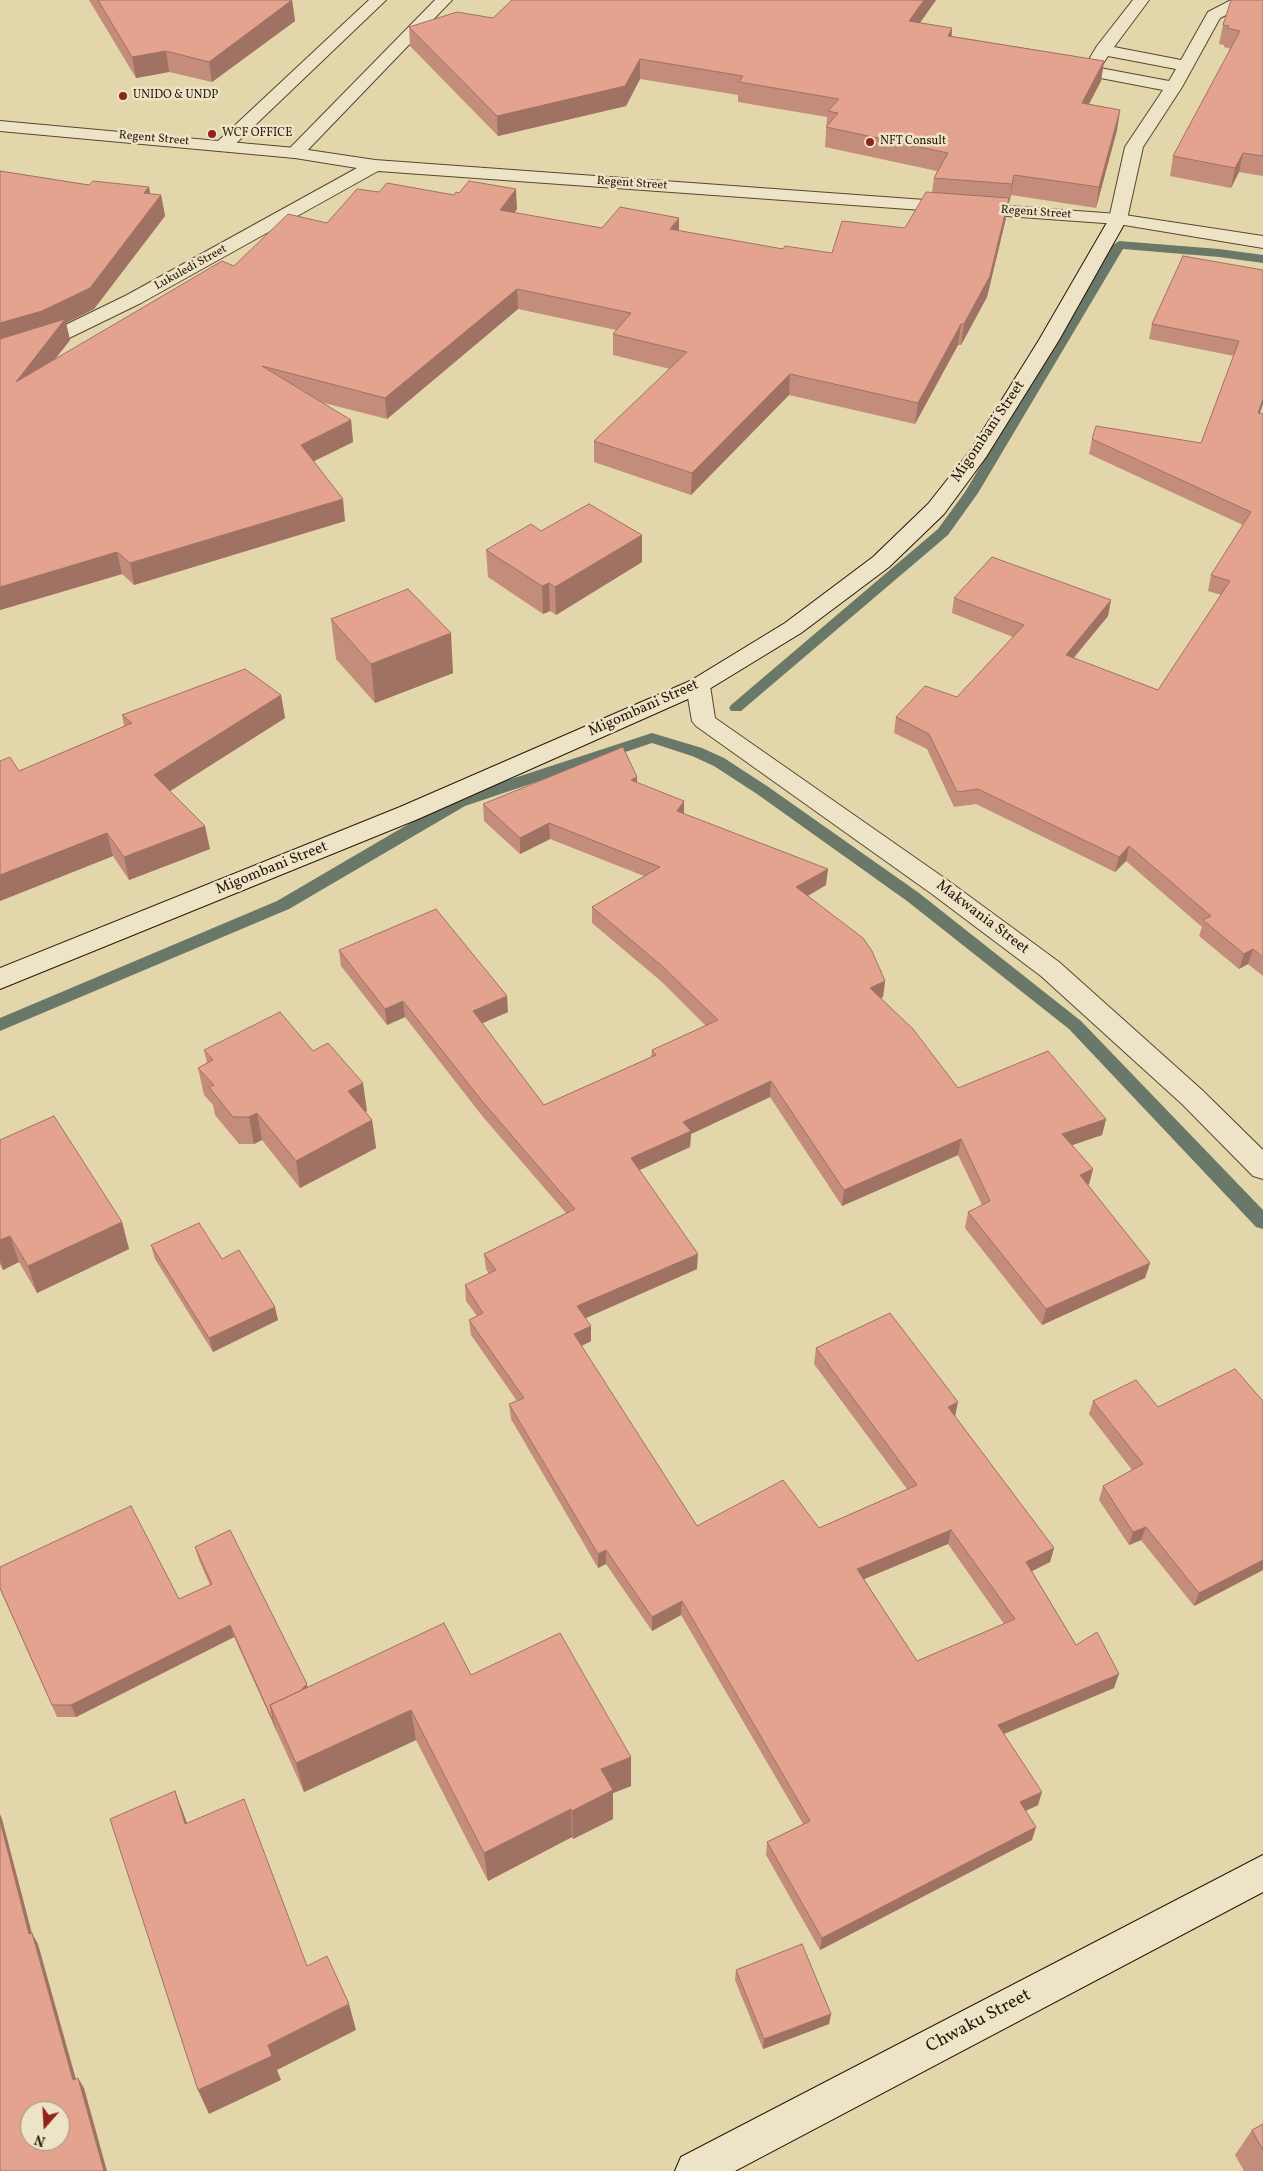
<!DOCTYPE html>
<style>
body{margin:0}
#map{position:relative;width:1263px;height:2171px;overflow:hidden;background:#e4d6ab;font-family:Vollkorn,serif}
canvas{display:block}
.north{position:absolute;left:20px;top:2101px;width:50px;height:50px;box-sizing:border-box;background:#ede4c8;border:1px solid #9e927b;border-radius:50%;rotate:199deg;font-size:14px;font-weight:700;line-height:20px;text-align:center;color:#281708}
.north::after{content:'';display:block;margin:auto;width:18px;height:22px;background:#8f2418;clip-path:polygon(50% 0,100% 100%,50% 72%,0 100%)}
</style>
<div id="map">
<canvas width="1263" height="2171"></canvas>
<div class="north">N</div>
</div>
<script>
const ctx = document.querySelector('canvas').getContext('2d');
ctx.lineJoin = 'round';
const poly = rows => new Path2D(rows.map(r => 'M' + r).join(''));
function fill(path, color) { ctx.fillStyle = color; ctx.fill(path, 'evenodd'); }
function trace(path, color, width, dash) { ctx.strokeStyle = color; ctx.lineWidth = width; ctx.lineCap = dash ? 'butt' : 'round'; ctx.setLineDash(dash || []); ctx.stroke(path); }
function label(font, color, halo, rows, align = 'center') {
  ctx.font = font + ' Vollkorn,serif'; ctx.lineWidth = 5; ctx.setLineDash([]); ctx.textBaseline = 'middle'; ctx.strokeStyle = halo; ctx.fillStyle = color; for (const [text, x, y, turn = 0] of rows) {
    ctx.save(); ctx.translate(x, y); ctx.rotate((+turn || 0) * Math.PI / 180); ctx.textAlign = isNaN(turn) ? turn : align; if (halo) ctx.strokeText(text, 0, 0); ctx.fillText(text, 0, 0); ctx.restore();
  }
}
fill(poly([
 [1119,241,1219,249,1263,255,1263,263,1219,257,1123,249,978,493,948,535,741,711,731,711,729,708,731,705,938,529,965,492,1113,245,1119,241],
 [652,733,702,748,724,758,767,786,919,893,1081,1021,1263,1210,1263,1229,1256,1227,1069,1029,907,901,757,794,714,766,692,756,652,743,465,806,289,909,0,1031,0,1018,277,901,453,798,652,733]
]), '#697868');
const service = poly([
 [369,0,386,0,229,150,223,151,217,150,214,146,217,142,369,0],
 [435,0,452,0,301,157,295,158,289,157,286,153,289,149,435,0],
 [1133,0,1149,0,1114,47,1181,60,1208,12,1231,0,1263,0,1263,6,1242,7,1220,18,1182,87,1143,147,1127,219,1124,223,1118,224,1112,223,1109,219,1125,147,1163,90,1090,76,1084,75,1082,71,1097,46,1133,0],
 [1108,56,1176,69,1169,81,1100,68,1108,56]
]);
const minor = poly([
 [0,121,295,148,375,160,1118,214,1263,236,1263,248,1118,224,378,171,141,303,61,342,0,359,0,347,47,334,127,295,357,168,295,158,0,131,0,121],
 [698,679,706,681,710,686,715,718,950,882,1059,962,1202,1090,1263,1150,1263,1179,1253,1176,1182,1104,1041,976,932,894,696,726,692,721,686,686,690,681,698,679]
]);
const secondary = poly([
 [1118,214,1124,215,1127,219,1059,340,986,457,944,514,889,567,801,633,706,691,418,819,0,989,0,968,400,807,690,681,785,623,873,557,928,504,970,451,1039,340,1109,219,1112,215,1118,214],
 [1263,1855,1263,1892,735,2171,675,2171,681,2157,1263,1855]
]);
trace(service, '#574731', 2);
trace(minor, '#574731', 2);
trace(secondary, '#281708', 2);
fill(service, '#ede4c8');
fill(minor, '#ede4c8');
fill(secondary, '#ede4c8');
fill(poly([
 [89,0,292,0,295,21,212,82,169,72,136,78],
 [936,0,920,23,952,28,952,36,1104,61,1101,81,1089,104,1120,110,1117,130,1096,208,1011,195,1009,204,1008,204,1006,218,987,297,961,345,958,345,915,424,789,395,691,495,594,462,594,441,670,369,613,355,613,334,616,330,518,309,387,419,320,402,351,420,353,442,314,461,345,521,134,585,122,574,0,610,0,171,89,185,149,187,150,194,161,195,165,216,94,309,66,323,70,340,55,359,234,266,327,223,379,192,517,209,514,213,602,228,679,231,783,249,832,253,905,228,932,192,934,178,937,171,825,147,827,117,738,102,738,95,640,79,626,106,498,136,410,46,409,27,493,18],
 [1263,0,1263,176,1239,172,1231,188,1170,176,1173,156,1231,49,1224,47,1224,45,1219,44,1223,25],
 [1263,270,1260,413,1263,414,1263,976,1248,964,1239,969,1199,936,1202,927,1126,861,1115,872,976,804,954,807,927,749,894,733,896,717,957,697,1013,637,952,613,954,598,1111,600,1108,616,1074,658,1158,690,1221,595,1208,591,1211,575,1243,525,1089,454,1092,439,1201,443,1234,356,1149,339,1152,324],
 [541,531,642,562,556,615,550,611,543,614,488,577,486,550],
 [331,619,453,673,375,703,336,659],
 [281,695,285,718,170,791,210,849,129,880,113,856,0,901,0,761,19,771,124,726,122,715],
 [637,777,637,783,684,814,826,885,808,896,885,981,883,997,881,998,958,1088,1106,1119,1102,1135,1072,1145,1093,1169,1089,1184,1088,1185,1150,1263,1145,1278,1042,1325,965,1228,968,1212,982,1205,958,1155,842,1206,770,1097,691,1134,690,1147,639,1170,697,1269,585,1318,591,1341,581,1346,697,1526,819,1528,907,1489,814,1364,816,1348,955,1416,1054,1548,1050,1562,1032,1571,1076,1645,1114,1688,1004,1734,1038,1805,1026,1811,1032,1840,820,1950,766,1855,767,1842,803,1824,681,1615,652,1631,606,1564,598,1568,511,1419,509,1404,517,1401,471,1335,469,1320,477,1316,466,1301,465,1285,489,1274,486,1269,484,1254,566,1213,483,1117,405,1017,387,1025,341,966,339,950,508,1012,482,1023,544,1105,651,1057,652,1050,706,1026,662,982,592,923,592,907,644,876,550,839,520,854,484,821,483,804],
 [948,1544,1004,1624,917,1661,864,1579],
 [204,1050,313,1051,367,1111,365,1112,372,1120,376,1148,300,1188,262,1140,254,1144,239,1144,215,1115,213,1105,204,1095,198,1068,207,1063],
 [0,1140,122,1222,129,1249,37,1293,19,1262,3,1270,0,1264],
 [151,1245,222,1259,278,1320,213,1352,155,1259],
 [1093,1401,1158,1407,1263,1401,1263,1570,1194,1606,1141,1540,1129,1545,1099,1500,1103,1486,1132,1470,1089,1414],
 [195,1547,307,1687,471,1675,631,1786,613,1793,613,1819,573,1839,572,1837,488,1881,416,1740,304,1792,234,1637,76,1717,57,1717,0,1589,179,1599,210,1585,199,1560],
 [736,1970,831,2014,829,2024,763,2049,735,1980],
 [1263,2124,1263,2171,1244,2171,1235,2155,1252,2130]
]), '#c38c7b');
fill(poly([
 [292,0,295,21,212,82,209,62],
 [924,0,936,0,907,41,909,21],
 [952,28,950,48,948,36],
 [166,51,169,72,136,78,132,57],
 [640,59,640,79,626,106,498,136,497,116],
 [1104,61,1101,81,1079,123,1082,103],
 [1120,110,1117,130,1096,208,1099,187],
 [1243,153,1239,172,1231,188,1235,168],
 [1014,175,1011,195,1009,204,1012,184],
 [149,187,152,207,161,195,165,216,94,309,66,323,70,340,21,403,0,345,0,323,144,193],
 [516,189,517,209,501,231,500,210],
 [1009,198,1006,218,987,297,961,345,964,324],
 [679,218,679,239,670,229],
 [517,289,518,309,387,419,385,398],
 [961,324,958,345,915,424,918,403],
 [790,374,789,395,691,495,692,473],
 [1263,399,1263,404,1255,428,1258,413],
 [351,420,353,442,304,466,301,445],
 [343,499,345,521,134,585,130,563],
 [642,535,642,562,556,615,555,587],
 [117,552,122,574,0,610,0,587],
 [549,583,550,611,543,614,542,586],
 [1111,600,1108,616,1063,670,1066,655],
 [451,633,453,673,375,703,371,664],
 [281,695,285,718,159,798,154,775],
 [637,777,637,793,631,780],
 [684,801,684,818,677,811],
 [549,823,550,839,520,854,520,838],
 [205,826,210,849,129,880,124,857],
 [107,833,113,856,0,901,0,875],
 [1129,846,1126,861,1115,872,1119,857],
 [828,869,826,885,795,903,796,887],
 [1253,949,1248,964,1239,969,1244,954],
 [885,981,883,997,869,1004,870,988],
 [507,996,508,1012,474,1027,473,1011],
 [403,1001,405,1017,387,1025,385,1009],
 [771,1081,770,1097,691,1134,690,1147,631,1174,631,1158,683,1122],
 [363,1083,367,1111,352,1118,348,1091],
 [257,1113,262,1140,254,1144,249,1117],
 [1106,1119,1102,1135,1058,1150,1062,1134],
 [372,1120,376,1148,300,1188,296,1161],
 [961,1139,958,1155,842,1206,844,1190],
 [1093,1169,1089,1184,1076,1190,1080,1175],
 [122,1222,129,1249,37,1293,28,1266],
 [10,1236,19,1262,3,1270,0,1261,0,1240],
 [698,1254,697,1269,577,1322,577,1306],
 [1150,1263,1145,1278,1042,1325,1046,1309],
 [275,1307,278,1320,213,1352,209,1338],
 [591,1326,591,1341,574,1350,574,1334],
 [958,1402,955,1417,948,1407],
 [1146,1527,1141,1540,1129,1545,1133,1532],
 [951,1530,948,1544,855,1583,857,1569],
 [1054,1548,1050,1562,1022,1576,1026,1562],
 [606,1550,606,1564,598,1568,598,1554],
 [1263,1560,1263,1570,1194,1606,1199,1593],
 [682,1601,681,1615,652,1631,652,1617],
 [230,1625,234,1637,76,1717,71,1705],
 [1119,1674,1114,1688,994,1738,998,1725],
 [307,1684,309,1696,275,1716],
 [411,1710,416,1740,304,1792,296,1763],
 [273,1718,276,1730,276,1731,272,1719],
 [631,1757,631,1786,613,1793,613,1819,573,1839,572,1811,601,1769],
 [175,1791,186,1820,196,1853,185,1824],
 [1042,1792,1038,1805,1016,1815,1020,1802],
 [571,1809,572,1837,488,1881,484,1853],
 [0,1814,2,1819,35,1945,29,1934,0,1821],
 [1036,1827,1032,1840,820,1950,822,1938],
 [32,1933,38,1944,79,2090,73,2080],
 [349,2004,356,2030,277,2070,281,2080,209,2114,198,2090,268,2045],
 [831,2014,829,2024,763,2049,764,2039],
 [78,2078,84,2088,107,2171,104,2171]
]), '#9f7264');
const building = poly([
 [98,0,292,0,209,62,166,51,132,57,98,0],
 [512,0,924,0,909,21,952,28,948,36,1104,61,1082,103,1120,110,1099,187,1014,175,1012,184,934,178,948,153,826,127,838,113,828,111,839,99,739,82,743,76,640,59,625,86,497,116,409,27,457,12,493,18,512,0],
 [1231,0,1263,0,1263,156,1243,153,1235,168,1173,156,1240,31,1227,28,1229,26,1223,25,1231,0],
 [0,171,89,185,93,181,149,187,144,193,161,195,90,288,42,311,0,323,0,171],
 [469,181,516,189,500,210,602,228,620,207,679,218,670,229,783,249,785,246,832,253,842,221,905,228,926,192,1009,198,990,276,964,324,961,324,918,403,790,374,692,473,594,441,687,352,613,334,631,313,517,289,385,398,262,366,351,420,301,445,343,499,130,563,117,552,0,587,0,339,65,319,16,382,222,261,234,266,288,214,327,223,357,189,379,192,387,183,454,195,456,192,459,193,469,181],
 [1183,256,1263,270,1263,399,1258,413,1263,414,1263,957,1253,949,1244,954,1203,920,1211,916,1129,846,1119,857,978,789,957,792,929,734,896,717,925,686,957,697,1024,625,954,598,992,557,1111,600,1066,655,1158,690,1230,581,1211,575,1251,512,1092,439,1096,426,1201,443,1239,341,1152,324,1183,256],
 [589,504,642,535,555,587,549,583,542,586,486,550,531,524,541,531,589,504],
 [408,589,451,633,371,664,331,619,408,589],
 [245,669,281,695,154,775,205,826,124,857,107,833,0,875,0,761,10,757,19,771,132,723,122,715,245,669],
 [623,747,637,777,631,780,684,801,677,811,828,869,796,887,863,938,872,951,885,981,870,988,913,1029,958,1088,1048,1051,1106,1119,1062,1134,1093,1169,1080,1175,1150,1263,1046,1309,968,1212,990,1201,961,1139,844,1190,771,1081,683,1122,691,1131,631,1158,698,1254,577,1306,591,1326,574,1334,697,1526,783,1480,819,1528,917,1485,816,1348,890,1313,958,1402,948,1407,1054,1548,1026,1562,1076,1645,1097,1632,1119,1674,998,1725,1042,1792,1020,1802,1036,1827,822,1938,767,1842,810,1821,682,1601,652,1617,606,1550,598,1554,509,1404,524,1398,469,1320,483,1313,465,1285,496,1270,484,1254,575,1209,482,1101,403,1001,385,1009,339,950,436,909,507,996,473,1011,544,1105,656,1055,652,1050,718,1020,662,966,592,907,660,867,549,823,520,838,483,804,623,747],
 [951,1530,1015,1619,917,1661,857,1569,951,1530],
 [280,1012,313,1051,328,1043,363,1083,348,1091,372,1120,296,1161,257,1113,249,1117,233,1117,209,1087,214,1085,198,1068,213,1060,204,1050,280,1012],
 [54,1116,122,1222,28,1266,10,1236,0,1240,0,1140,54,1116],
 [199,1223,222,1259,239,1250,275,1307,209,1338,151,1245,199,1223],
 [1235,1369,1263,1401,1263,1560,1199,1593,1146,1527,1133,1532,1103,1486,1143,1464,1093,1401,1136,1380,1158,1407,1235,1369],
 [131,1506,179,1599,212,1584,195,1547,230,1530,307,1684,300,1691,270,1705,273,1718,272,1719,230,1625,71,1705,52,1705,0,1588,0,1567,131,1506],
 [444,1623,471,1675,560,1633,631,1757,601,1769,613,1790,572,1811,571,1809,484,1853,411,1710,296,1763,270,1705,444,1623],
 [175,1791,185,1824,244,1799,307,1966,327,1956,349,2004,268,2045,272,2056,198,2090,110,1819,175,1791],
 [0,1821,29,1934,32,1933,73,2080,78,2078,104,2171,0,2171,0,1821],
 [30,2111,60,2111,60,2141,30,2141,30,2111],
 [802,1944,831,2014,764,2039,736,1970,802,1944],
 [1263,2124,1263,2150,1252,2130,1263,2124]
]);
fill(building, '#e3a38f');
trace(building, '#9f7264', 1);
for (const [x, y, r, color] of [
 [123,96,5,"#8f2418"],
 [212,134,5,"#8f2418"],
 [870,142,5,"#8f2418"]
]) { const dot = new Path2D(); dot.arc(x, y, r, 0, 2 * Math.PI); ctx.fillStyle = color; ctx.fill(dot); trace(dot, '#ede4c8', 2); }
label('12px', '#281708', '#ede4c8', [
 ["UNIDO & UNDP",133,96],
 ["WCF OFFICE",222,134],
 ["NFT Consult",880,142]
], 'left');
label('12px', '#281708', '#ede4c8', [
 ["Regent Street",154,139,5],
 ["Regent Street",632,184,4],
 ["Regent Street",1036,213,4],
 ["Lukuledi Street",191,268,-29]
]);
label('15px', '#281708', '#ede4c8', [
 ["Migombani Street",989,432,-56],
 ["Migombani Street",644,709,-24],
 ["Migombani Street",272,869,-22],
 ["Makwania Street",982,918,37]
]);
label('18px', '#281708', '#ede4c8', [
 ["Chwaku Street",979,2022,-28]
]);
</script>
